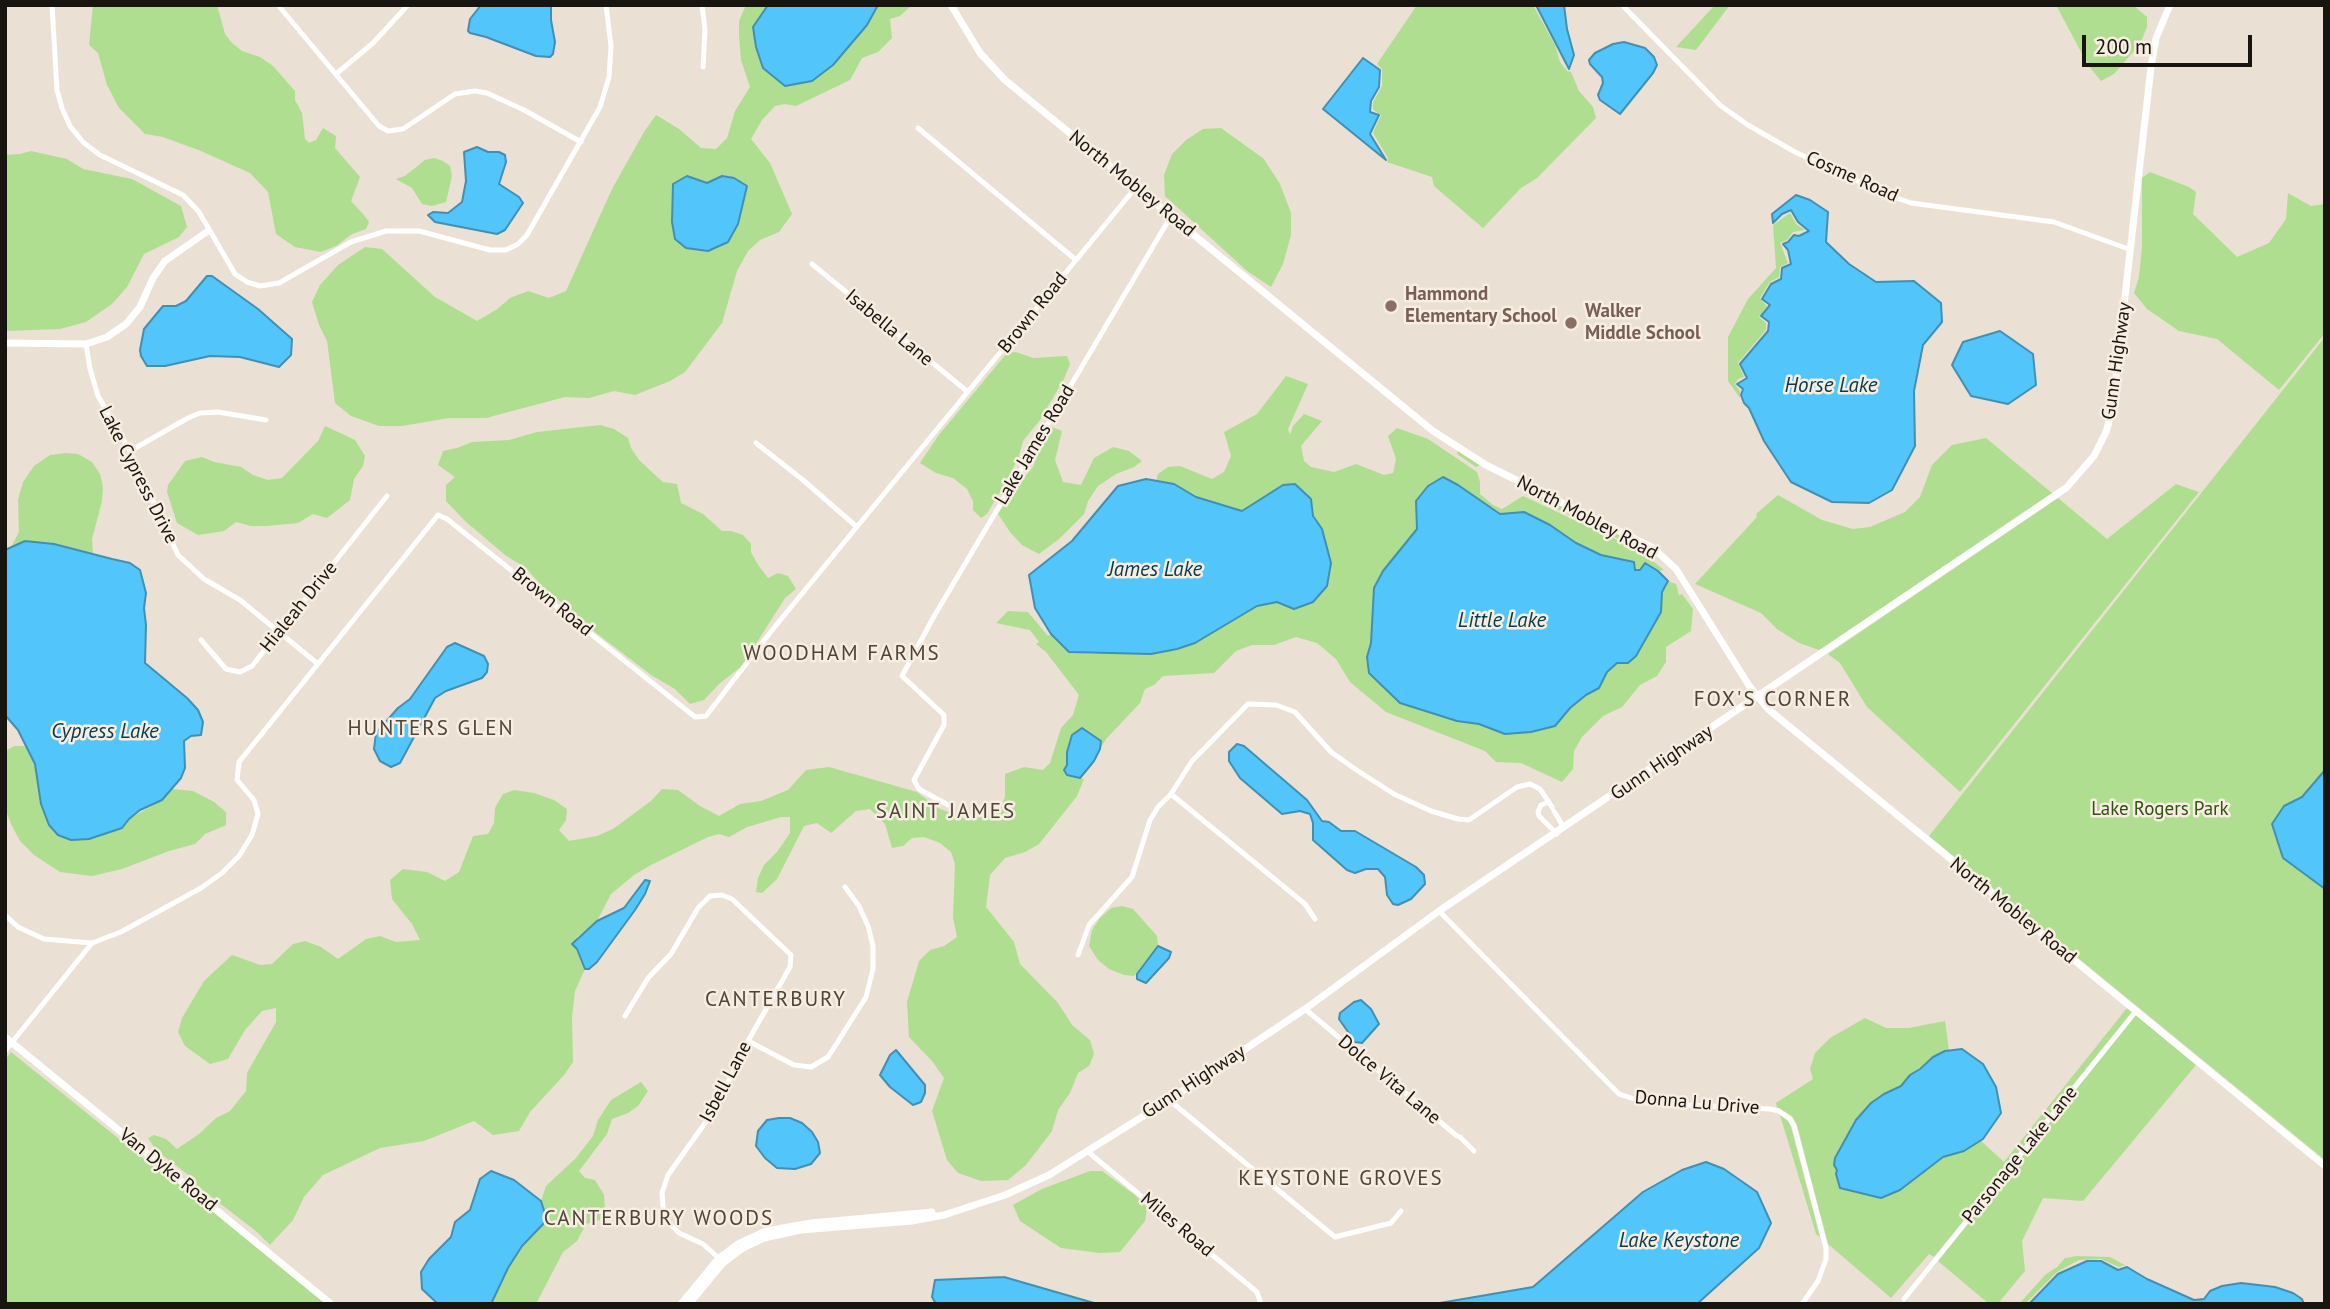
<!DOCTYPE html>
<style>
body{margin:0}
#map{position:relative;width:2330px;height:1309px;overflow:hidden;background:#eae0d3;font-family:"PT Sans",sans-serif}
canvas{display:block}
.frame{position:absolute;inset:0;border:7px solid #181410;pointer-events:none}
.scale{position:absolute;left:2082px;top:35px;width:170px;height:32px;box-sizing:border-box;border:4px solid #181410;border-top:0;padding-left:9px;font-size:21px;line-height:24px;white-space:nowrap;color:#181410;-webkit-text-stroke:5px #f7ede0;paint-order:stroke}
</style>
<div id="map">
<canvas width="2330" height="1309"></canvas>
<div class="frame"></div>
<div class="scale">200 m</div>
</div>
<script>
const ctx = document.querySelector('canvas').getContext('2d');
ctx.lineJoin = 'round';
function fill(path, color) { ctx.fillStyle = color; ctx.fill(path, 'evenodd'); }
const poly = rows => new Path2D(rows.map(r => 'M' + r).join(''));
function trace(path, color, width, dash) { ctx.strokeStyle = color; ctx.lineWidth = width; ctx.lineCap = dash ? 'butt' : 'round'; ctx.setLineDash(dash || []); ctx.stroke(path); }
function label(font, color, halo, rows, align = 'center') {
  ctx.font = font + ' "PT Sans",sans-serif'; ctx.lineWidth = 5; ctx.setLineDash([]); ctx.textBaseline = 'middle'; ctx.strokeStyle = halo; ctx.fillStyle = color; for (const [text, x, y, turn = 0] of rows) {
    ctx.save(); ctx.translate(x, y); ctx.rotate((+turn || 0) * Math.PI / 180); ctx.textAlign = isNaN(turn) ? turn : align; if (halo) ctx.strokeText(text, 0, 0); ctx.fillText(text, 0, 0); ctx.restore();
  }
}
fill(poly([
 [93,5,217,5,225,34,232,43,242,51,260,57,273,66,295,91,295,100,302,113,305,139,309,143,316,140,323,128,336,136,335,148,360,177,351,201,364,215,369,222,366,229,352,234,336,246,321,252,295,247,276,234,268,192,250,173,201,151,163,137,145,134,119,108,107,85,98,53,89,45],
 [746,5,912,5,900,16,890,19,892,38,878,52,862,58,850,80,796,106,785,104,775,106,762,120,751,139,770,163,792,214,779,232,760,240,748,251,737,271,722,323,685,372,670,381,635,395,614,391,589,398,565,397,486,418,449,418,402,426,379,426,351,416,335,403,327,341,319,325,312,302,320,285,338,265,365,247,382,249,435,297,477,321,496,310,510,298,528,291,549,298,566,291,612,189,644,132,656,115,679,129,701,148,716,149,727,138,735,111,750,87,741,60,739,36,739,21],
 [1417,5,1533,5,1555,45,1560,62,1567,71,1571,72,1579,91,1593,107,1596,118,1537,178,1521,188,1483,228,1434,186,1432,177,1387,162,1388,158,1373,133,1381,115,1373,110,1373,102,1382,86,1382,69,1377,64],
 [1715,5,1730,5,1696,50,1676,47],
 [2056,5,2133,5,2147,17,2147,27,2140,44,2114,74,2101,81,2088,65],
 [1221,128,1264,159,1280,184,1291,213,1291,235,1283,264,1271,287,1247,271,1165,196,1164,175,1172,154,1186,140,1203,129],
 [31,151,67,159,83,169,132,179,181,206,187,227,179,237,144,254,127,287,112,304,86,322,60,329,5,331,5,155,20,154],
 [434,158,443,161,450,166,452,176,446,202,432,206,422,204,412,188,396,179,405,176,425,160],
 [2150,172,2189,187,2196,192,2193,214,2237,257,2269,243,2286,219,2288,193,2311,206,2325,204,2325,333,2279,390,2217,339,2179,331,2147,309,2134,293,2139,277,2142,247,2142,178],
 [1790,213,1796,224,1805,230,1793,232,1787,240,1780,243,1788,263,1780,267,1779,277,1770,282,1760,298,1767,306,1759,317,1766,323,1766,330,1738,363,1744,377,1738,379,1735,384,1740,391,1740,398,1728,381,1728,337,1748,299,1776,268,1773,225],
 [2325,337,2325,1160,1929,836],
 [1016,352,1033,358,1067,356,1070,364,1064,379,1040,420,1023,441,1018,459,1001,490,987,514,981,518,973,510,973,501,967,489,953,478,936,473,920,463,938,436,1007,353],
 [1286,376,1308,384,1288,429,1290,435,1293,426,1304,414,1322,421,1301,446,1304,461,1311,467,1334,472,1356,464,1384,475,1393,473,1396,459,1388,436,1397,428,1428,439,1477,472,1480,482,1480,494,1493,505,1502,509,1523,496,1639,550,1664,570,1658,571,1645,563,1640,570,1635,570,1633,562,1601,555,1576,543,1550,525,1524,512,1501,514,1458,485,1416,501,1417,529,1374,588,1371,643,1367,657,1369,673,1400,703,1457,721,1479,724,1505,734,1531,732,1555,726,1570,708,1586,695,1599,688,1607,672,1617,663,1636,656,1661,612,1662,592,1668,581,1676,584,1679,595,1682,594,1693,609,1691,631,1666,647,1666,662,1657,676,1640,685,1622,707,1603,716,1582,737,1574,751,1573,769,1562,782,1521,763,1496,762,1485,751,1386,712,1350,682,1336,659,1317,643,1296,637,1274,645,1252,645,1236,651,1214,673,1163,676,1154,685,1145,689,1140,703,1106,739,1100,749,1100,741,1082,729,1067,752,1067,775,1084,779,1077,796,1039,844,1025,852,1005,858,990,875,986,907,1014,942,1020,964,1058,1003,1072,1025,1090,1040,1094,1054,1089,1066,1078,1073,1070,1093,1058,1110,1052,1131,1026,1165,1008,1180,981,1181,958,1173,947,1160,932,1111,944,1078,932,1061,909,1037,907,1002,919,961,930,950,944,946,957,937,953,918,955,864,951,852,940,843,924,837,912,838,903,846,892,848,885,824,870,809,856,811,831,833,817,823,804,826,777,879,762,893,756,892,758,878,764,865,777,852,790,833,790,817,781,817,747,827,729,837,719,834,708,837,651,865,634,875,611,894,597,921,577,937,577,949,585,969,575,991,572,1017,573,1062,564,1075,530,1112,519,1131,493,1135,474,1121,424,1141,380,1148,323,1175,304,1197,293,1220,270,1245,257,1232,195,1184,187,1174,156,1150,148,1138,154,1135,166,1139,177,1149,199,1134,216,1118,230,1111,246,1091,247,1073,276,1022,276,1008,262,1011,245,1030,228,1059,210,1064,185,1046,178,1032,182,1018,204,981,232,955,260,965,272,964,293,944,305,941,321,947,338,959,366,939,380,936,396,942,420,940,412,924,392,899,390,880,403,869,427,872,445,881,459,872,473,836,488,834,494,823,495,808,503,794,514,790,534,793,554,800,567,809,566,820,559,830,569,841,597,836,613,829,651,801,662,789,678,790,700,806,719,816,740,804,761,801,788,790,806,770,829,767,917,792,938,808,966,819,983,817,1000,810,1005,797,1005,774,1024,767,1043,770,1050,763,1061,728,1073,715,1079,695,1046,652,1036,644,1039,642,1030,630,996,623,1008,611,1028,612,1048,636,1051,634,1069,652,1093,654,1121,653,1217,630,1257,606,1277,602,1294,609,1322,529,1313,516,1311,499,1295,484,1283,485,1242,511,1196,497,1174,484,1156,481,1158,474,1168,467,1180,466,1212,479,1224,472,1231,456,1224,432,1257,414],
 [600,425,614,429,628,438,631,448,639,460,654,474,663,482,677,484,681,503,703,514,722,531,731,531,743,535,751,544,751,552,758,565,768,578,778,573,788,576,796,589,785,598,742,666,719,684,704,700,690,704,675,689,651,675,595,632,540,584,526,568,505,555,465,521,446,501,446,485,455,477,438,465,443,451,457,448,472,442,509,440,537,432],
 [325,426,355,440,365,456,363,466,354,479,350,500,327,518,313,514,298,523,266,526,251,526,236,522,224,531,198,535,177,523,167,492,168,485,185,461,202,457,214,462,241,467,253,475,268,480,282,478,318,441],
 [1052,427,1062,431,1055,460,1063,482,1081,485,1094,458,1113,447,1129,451,1142,461,1134,467,1116,474,1098,486,1088,501,1084,514,1059,539,1039,554,1022,545,1010,532,998,514,1012,492,1033,467,1044,438],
 [1986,438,2053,494,1822,651,1799,643,1777,629,1761,613,1695,584,1757,517,1756,514,1778,495,1822,520,1853,529,1870,527,1905,512,1920,497,1932,465,1952,445],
 [1458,451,1640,545,1646,552,1526,494,1524,488,1480,465,1476,467,1457,454],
 [66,453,78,454,92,462,100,474,103,487,102,501,92,539,93,554,54,544,25,541,11,547,19,532,18,500,23,482,34,466,50,455],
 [2176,484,2199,492,1960,792,1867,707,1840,663,1828,654,2058,498,2107,539],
 [5,741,7,750,14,746,25,746,35,764,39,783,89,839,122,828,129,819,162,800,172,789,193,791,214,802,226,812,226,825,205,834,195,844,169,851,122,869,92,876,60,872,34,855,20,841,11,824,5,808],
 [1122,906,1133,909,1157,936,1158,946,1146,965,1134,976,1124,975,1109,969,1098,960,1089,946,1092,930,1100,918,1111,908],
 [2127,1008,2132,1012,1934,1257,1929,1254,1891,1298,1828,1244,1797,1125,1792,1116,1777,1107,1776,1103,1813,1079,1810,1069,1815,1053,1830,1038,1865,1018,1886,1028,1909,1028,1945,1021,1949,1051,1933,1057,1910,1075,1901,1086,1884,1094,1871,1103,1856,1120,1835,1158,1900,1190,1943,1157,1964,1151,1981,1141,2004,1162],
 [2136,1015,2196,1065,2083,1201,2043,1198,2022,1241,2025,1271,2000,1301,2003,1304,1989,1304,1938,1261],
 [11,1052,175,1184,178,1183,326,1304,5,1304,5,1060],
 [641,1082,648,1091,638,1106,628,1113,612,1119,607,1134,579,1171,585,1178,595,1180,604,1195,605,1209,600,1220,586,1224,577,1241,563,1252,536,1304,491,1304,508,1268,522,1246,547,1220,541,1201,546,1186,576,1158,593,1136,598,1120,611,1100],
 [1780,1115,1788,1121,1791,1127,1820,1237,1816,1234],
 [1090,1171,1102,1171,1135,1195,1147,1207,1145,1221,1120,1252,1100,1253,1061,1248,1020,1221,1013,1205,1042,1189],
 [2077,1256,2110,1257,2125,1265,2119,1267,2101,1259,2079,1260,2057,1272,2025,1304,2019,1304,2045,1275,2057,1267,2065,1258]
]), '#afde91');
const water = poly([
 [481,5,551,5,551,20,555,42,553,54,550,57,536,56,486,37,470,33,468,31,470,19,481,5],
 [768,5,878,5,867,25,833,65,812,81,785,86,763,68,756,47,753,27,768,5],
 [1536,5,1564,5,1567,29,1574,55,1569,69,1536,5],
 [1624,42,1645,48,1654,57,1657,65,1653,73,1620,114,1600,100,1598,95,1603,83,1602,77,1590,64,1589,60,1595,53,1613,44,1624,42],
 [1363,58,1380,70,1379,87,1371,101,1370,112,1379,115,1370,134,1386,160,1323,109,1363,58],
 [477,147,488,152,499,152,505,155,506,162,499,184,519,197,523,203,505,230,497,234,435,222,428,215,433,212,448,213,462,202,466,181,464,152,477,147],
 [687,176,707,183,722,176,734,178,747,186,738,224,728,242,708,251,686,248,675,239,672,222,673,184,687,176],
 [1796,195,1810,200,1828,212,1826,242,1849,264,1876,282,1914,281,1941,303,1942,322,1923,345,1914,391,1915,446,1892,490,1869,503,1832,502,1791,482,1764,441,1749,408,1744,403,1741,395,1743,389,1737,384,1747,378,1740,364,1768,331,1769,322,1761,316,1770,305,1762,299,1771,284,1781,279,1782,268,1791,264,1788,250,1783,244,1788,242,1794,235,1799,236,1809,231,1798,222,1791,210,1782,214,1773,223,1772,214,1796,195],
 [207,276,212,276,258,309,292,339,291,355,279,367,240,357,210,356,165,366,147,366,141,356,140,350,144,329,163,306,176,306,186,301,207,276],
 [2000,331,2033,354,2036,385,2008,404,1971,396,1952,365,1963,342,2000,331],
 [1443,477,1458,485,1500,514,1524,512,1550,525,1576,543,1601,555,1634,562,1635,570,1640,570,1645,563,1658,571,1668,581,1662,592,1661,612,1636,656,1628,663,1617,663,1607,672,1599,688,1586,695,1570,708,1555,726,1531,732,1505,734,1479,724,1457,721,1400,703,1369,673,1367,657,1371,643,1374,588,1383,571,1417,529,1416,501,1428,486,1443,477],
 [1146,479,1174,484,1196,497,1242,511,1283,485,1295,484,1311,499,1313,516,1322,529,1331,563,1327,586,1313,602,1294,609,1277,602,1257,606,1195,643,1177,649,1151,654,1069,652,1051,634,1035,608,1029,575,1072,541,1118,486,1146,479],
 [25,541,54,544,112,559,130,563,140,570,146,593,144,608,146,625,145,663,187,698,198,710,203,722,201,735,191,736,184,741,185,768,181,778,162,800,140,810,129,819,122,828,89,839,71,840,58,835,49,825,41,804,35,764,18,730,5,715,5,550,25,541],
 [455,643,484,656,488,664,487,672,482,678,446,691,435,698,400,763,391,767,380,761,374,749,376,733,398,708,410,699,447,647,455,643],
 [1082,728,1101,741,1100,749,1094,761,1080,778,1067,775,1064,770,1067,765,1067,752,1072,735,1082,728],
 [1237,744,1244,746,1307,800,1322,821,1329,822,1341,831,1355,831,1416,867,1424,875,1425,884,1411,899,1398,905,1393,904,1387,895,1385,877,1378,869,1366,869,1355,873,1347,870,1313,840,1313,823,1310,814,1300,811,1282,814,1240,778,1229,761,1229,752,1237,744],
 [2325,770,2325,889,2283,858,2272,824,2284,806,2302,797,2325,770],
 [645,880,650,881,645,894,635,910,597,962,589,969,585,969,577,949,572,944,597,921,624,908,645,880],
 [1158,946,1171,952,1169,958,1146,983,1137,979,1137,974,1158,946],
 [1361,1000,1371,1009,1379,1024,1362,1043,1355,1042,1339,1019,1340,1013,1354,1002,1361,1000],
 [1962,1049,1983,1064,1996,1087,2001,1113,1983,1139,1964,1151,1943,1157,1900,1190,1881,1198,1840,1188,1836,1174,1837,1170,1834,1165,1835,1158,1856,1120,1871,1103,1884,1094,1901,1086,1910,1075,1920,1069,1933,1057,1945,1051,1962,1049],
 [896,1050,925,1085,925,1093,921,1102,913,1105,890,1087,880,1075,890,1055,896,1050],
 [779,1118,790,1118,802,1123,812,1132,818,1142,820,1153,811,1164,795,1169,777,1168,765,1158,756,1146,758,1131,767,1120,779,1118],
 [1706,1162,1724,1169,1757,1192,1771,1223,1759,1248,1697,1304,1434,1304,1533,1287,1643,1192,1682,1170,1706,1162],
 [491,1171,514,1180,541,1201,547,1220,522,1246,508,1268,491,1304,438,1304,422,1289,421,1272,429,1259,451,1237,455,1222,470,1210,480,1179,491,1171],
 [2087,1261,2101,1261,2118,1270,2127,1267,2147,1279,2194,1300,2204,1299,2210,1291,2222,1286,2241,1283,2275,1287,2293,1293,2302,1299,2304,1304,2029,1304,2058,1274,2087,1261],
 [1004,1277,1094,1303,1097,1304,936,1304,932,1297,935,1280,1004,1277]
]);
fill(water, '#52c5fa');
trace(water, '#4190b4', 2);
trace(poly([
 [52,5,57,90,62,108,70,126,83,142,100,155,183,195,199,212,235,274,247,282,260,286,279,283,351,242,386,231,419,231,490,250,506,250,518,244,527,235,600,107,609,77,611,46,606,5],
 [278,5,379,126,388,131,403,129,455,94,475,91,487,93,524,110,581,142],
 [702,5,705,30,703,67],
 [1622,5,1721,106,1748,125,1795,152,1886,194,1911,203,2054,222,2131,250],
 [336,74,373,43,408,5],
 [918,128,1076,260],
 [812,264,968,392],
 [86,344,90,369,98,396,130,451,178,555,204,579,240,600,318,664],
 [756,443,803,480,857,527],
 [130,451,188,418,200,413,218,412,266,420],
 [201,640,226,669,240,672,252,666,387,496],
 [1171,794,1305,904,1315,919],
 [1549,802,1541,805,1538,812,1539,816,1557,834],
 [948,805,919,789,914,780,944,725,944,715,902,676,933,618,1171,216],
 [1554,811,1564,828],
 [1439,911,1619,1094,1646,1103,1770,1109,1779,1111,1790,1119,1794,1126,1826,1248,1826,1259,1818,1281,1802,1304],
 [5,915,18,927,44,939,92,943],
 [1078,955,1089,925,1132,877,1150,820,1158,807,1171,794,1192,761,1248,704,1276,705,1295,712,1331,752,1355,769,1394,794,1431,811,1458,819,1469,820,1517,787,1530,784,1540,789,1552,807],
 [1305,1009,1457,1136,1460,1137,1474,1151],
 [625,1016,648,978,671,954,698,908,710,896,722,895,732,899,791,955,790,967,748,1041,715,1109,668,1175,662,1193,663,1207,668,1222,679,1233,703,1244,721,1260],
 [748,1041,794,1065,811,1067,828,1057,837,1043,866,997,873,969,873,946,868,926,859,906,845,887],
 [5,1051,92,943,121,932,201,888,222,873,239,856,252,835,258,814,254,800,237,780,239,762,438,515,447,519,695,717,706,716,773,629,1136,187],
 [1169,1100,1335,1237,1391,1223,1401,1211],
 [1087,1151,1257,1292,1261,1304],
 [1904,1299,2136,1011]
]), '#fff', 5);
trace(poly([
 [951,5,980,53,1005,80,1433,431,1486,465,1653,548,1676,569,1750,687,1768,709,2325,1166],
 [5,343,86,344,107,337,126,324,140,307,153,278,165,261,208,231],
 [5,1037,331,1304],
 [681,1304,719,1258,738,1244,766,1231,811,1223,932,1212],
 [689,1304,723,1263,743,1248,764,1238,801,1230,912,1221,944,1215,1005,1195,1049,1175,1169,1100,1305,1009,1439,911,2066,488,2094,456,2106,432,2112,411,2151,67,2156,38,2170,5]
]), '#fff', 7);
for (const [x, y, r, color] of [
 [1391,306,7,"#8d6e63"],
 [1571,323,7,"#8d6e63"]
]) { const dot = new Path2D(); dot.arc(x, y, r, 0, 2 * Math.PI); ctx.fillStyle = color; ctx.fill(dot); trace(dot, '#f7ede0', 2.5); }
label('19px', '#181410', '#f7ede0', [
 ["Cosme Road",1852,177,24],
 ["North Mobley Road",1132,184,39],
 ["Brown Road",1033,313,-51],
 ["Isabella Lane",889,328,40],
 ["Gunn Highway",2117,361,-82],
 ["Lake James Road",1035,445,-59],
 ["Lake Cypress Drive",138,475,63],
 ["North Mobley Road",1587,518,28],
 ["Brown Road",552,602,39],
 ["Hialeah Drive",299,607,-51],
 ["Gunn Highway",1662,763,-34],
 ["North Mobley Road",2013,911,39],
 ["Dolce Vita Lane",1389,1080,40],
 ["Isbell Lane",726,1082,-62],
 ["Gunn Highway",1194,1082,-33],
 ["Donna Lu Drive",1697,1103,5],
 ["Parsonage Lake Lane",2020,1155,-51],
 ["Van Dyke Road",168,1170,39],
 ["Miles Road",1177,1225,40]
]);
label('bold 19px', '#785e54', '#f7ede0', [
 ["Hammond",1405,295],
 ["Elementary School",1405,317],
 ["Walker",1585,312],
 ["Middle School",1585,334]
], 'left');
label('19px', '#2f4f14', '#f7ede0', [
 ["Lake Rogers Park",2160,810]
]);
label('italic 21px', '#053a4f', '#f7ede0', [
 ["Horse Lake",1831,386],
 ["James Lake",1155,570],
 ["Little Lake",1502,621],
 ["Cypress Lake",105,732],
 ["Lake Keystone",1679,1241]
]);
ctx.letterSpacing = '2px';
label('21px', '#4d453a', '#f7ede0', [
 ["WOODHAM FARMS",842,654],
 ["FOX'S CORNER",1773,700],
 ["HUNTERS GLEN",431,729],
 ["SAINT JAMES",946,812],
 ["CANTERBURY",776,1000],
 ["KEYSTONE GROVES",1341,1179],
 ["CANTERBURY WOODS",659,1219]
]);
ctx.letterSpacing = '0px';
</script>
